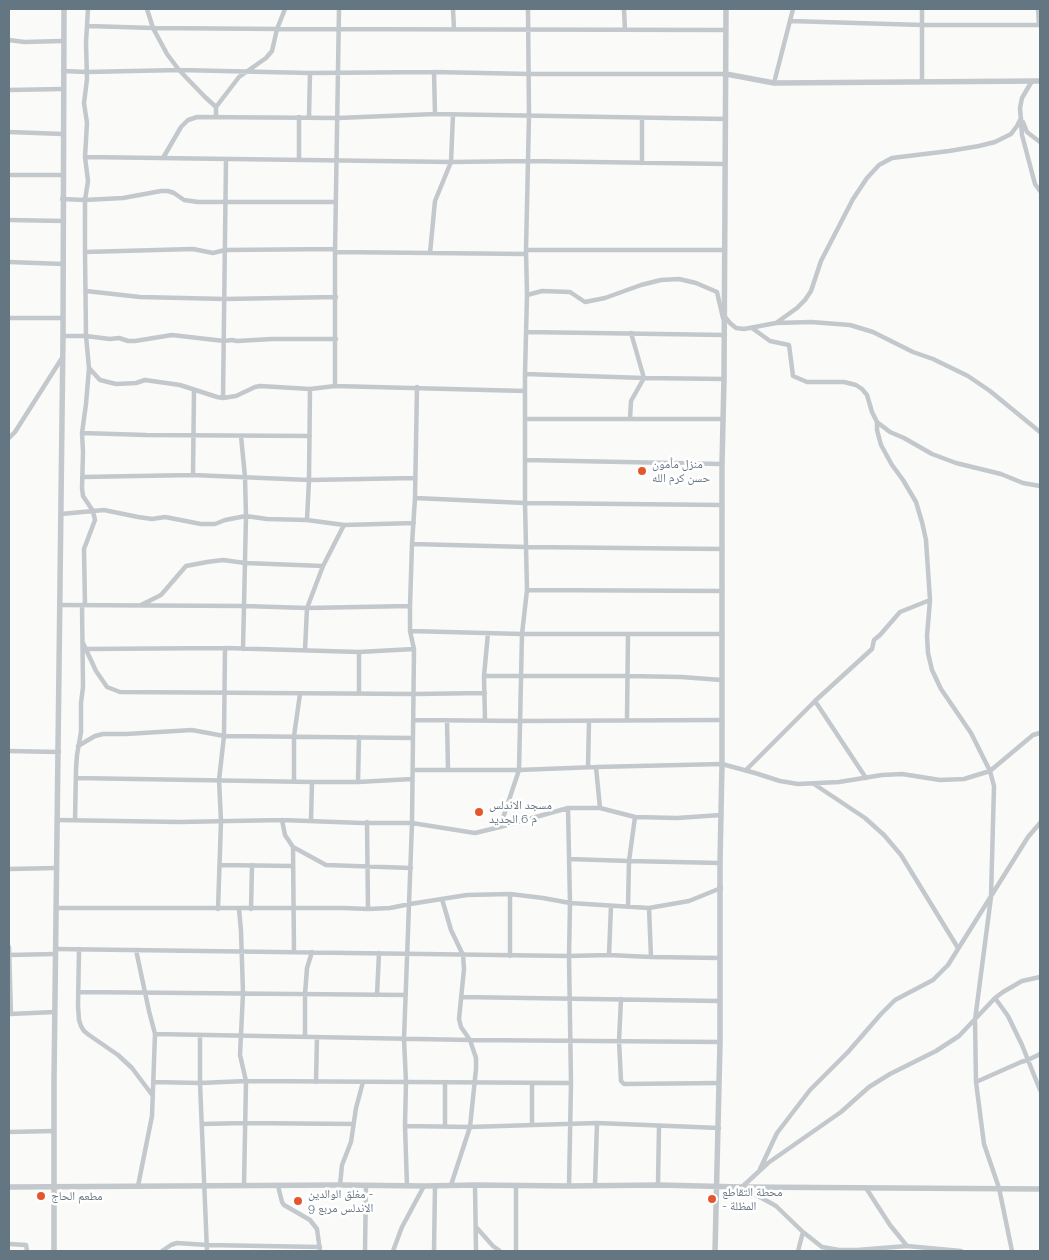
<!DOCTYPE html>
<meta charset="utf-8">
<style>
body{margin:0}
#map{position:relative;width:1049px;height:1260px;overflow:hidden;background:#fafaf8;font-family:Raleway,sans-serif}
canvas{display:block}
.frame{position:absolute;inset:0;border:10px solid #657683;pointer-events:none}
</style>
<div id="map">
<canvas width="1049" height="1260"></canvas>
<div class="frame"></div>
</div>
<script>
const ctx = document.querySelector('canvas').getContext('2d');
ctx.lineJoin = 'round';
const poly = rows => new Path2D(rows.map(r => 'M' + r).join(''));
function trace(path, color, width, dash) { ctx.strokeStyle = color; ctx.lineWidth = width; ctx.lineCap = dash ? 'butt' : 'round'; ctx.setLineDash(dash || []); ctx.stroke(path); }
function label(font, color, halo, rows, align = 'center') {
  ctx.font = font + ' Raleway,"Noto Naskh Arabic",sans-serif'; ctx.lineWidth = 5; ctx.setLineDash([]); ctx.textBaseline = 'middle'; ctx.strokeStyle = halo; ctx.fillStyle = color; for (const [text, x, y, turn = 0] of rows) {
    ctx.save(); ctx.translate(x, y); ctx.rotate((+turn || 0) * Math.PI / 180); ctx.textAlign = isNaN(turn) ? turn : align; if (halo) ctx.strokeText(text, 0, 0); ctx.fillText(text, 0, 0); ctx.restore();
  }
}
trace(poly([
 [147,9,153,28,167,54,179,70,205,97,216,107],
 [453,9,454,29],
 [624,9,625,30],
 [922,9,922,81],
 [1038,9,1039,25],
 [790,21,922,25,1040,25],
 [88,26,153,28,277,29,726,30],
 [9,40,24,42,63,41],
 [63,71,87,72,179,70,310,73,434,72,530,74,726,74],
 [434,72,435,114],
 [1032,81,1022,98,1020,108,1022,135,1035,184,1040,191],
 [774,83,793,9],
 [9,90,63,89],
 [216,117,216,107,239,77,266,58,272,51,277,29,285,9],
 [309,117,310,73],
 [642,118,642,163],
 [1023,122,1027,132,1040,142],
 [9,132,63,134],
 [85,157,451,162,529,161,725,164],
 [163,158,181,127,188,120,197,117,338,118,435,114,726,119],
 [299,160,299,117],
 [9,175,62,175],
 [62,199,85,200,123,198,161,191,168,191,174,193,184,200,198,202,336,202],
 [9,220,63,221],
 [526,250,725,250],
 [85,252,193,249,213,253,225,250,335,249],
 [335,252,526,254],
 [430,253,435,201,451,162,453,115],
 [9,262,63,264],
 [86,291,140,297,225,299,336,297],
 [527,295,542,291,570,292,585,302,605,298,641,285,661,280,679,279,696,283,717,292,723,318],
 [725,317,730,323,736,328,744,329,776,323,811,322,850,325,873,332,913,352,933,359,968,376,990,391,1040,432],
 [9,318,63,318],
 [776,323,797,308,805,300,811,291,821,261,853,199,867,178,879,165,892,158,949,151,979,146,995,142,1011,134,1017,126,1021,118],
 [752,328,770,341,789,345,793,376,807,382,844,382,856,385,862,389,867,395,872,412,877,422,890,432,904,438,932,454,956,463,1001,474,1023,483,1040,486],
 [526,332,725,335],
 [63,336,86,336,110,339,119,338,128,341,135,341,172,335,224,341,232,340,237,341,272,339,336,339],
 [89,368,100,380,116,384,136,383,145,380,180,385,217,397,223,398,236,396,255,387,260,386,310,389,335,386,525,391],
 [525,374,644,378,724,379],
 [335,386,335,252,339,9],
 [223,398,226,159],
 [525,419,723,419],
 [630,419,631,401,644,378,631,333],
 [877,422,877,430,881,445,892,465,903,480,916,502,922,522,926,540,930,600,927,636,928,653,932,670,941,689,971,733,990,771,994,786,991,897,975,1020,976,1082,984,1144,999,1188,1012,1251],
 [82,433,146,435,310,436],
 [241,436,245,477,246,516,243,649],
 [9,438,15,432,62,358],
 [525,460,722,464],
 [193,475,194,390],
 [82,477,193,475,309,480,415,478],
 [415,498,525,503,722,505],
 [61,514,104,510,138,517,152,519,165,517,201,524,215,524,225,520,246,516,267,519,307,520],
 [344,525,414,523],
 [412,544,527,547,722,549],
 [527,590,722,591],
 [60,605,244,606,307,608,410,606],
 [85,605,84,549,95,520,93,511,83,496,82,488,83,452,82,433,86,404,89,368,86,336,85,252,85,200,88,181,85,157,87,123,84,103,87,79,86,42,88,9],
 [141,605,161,595,186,566,207,562,223,560,245,563,323,566],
 [410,631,522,634,722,634],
 [83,643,96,671,107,687,120,692,414,694,485,693],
 [86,649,225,648,359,652,414,649],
 [305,650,307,608,323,566,344,525,307,520,309,480,310,389],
 [359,652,359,694],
 [484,676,627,676,681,677,722,680],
 [815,701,866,778],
 [414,720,521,721,722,720],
 [447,720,448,770],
 [485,720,484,676,488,633],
 [627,720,628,634],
 [78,746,95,736,103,734,126,734,192,730,224,736,413,738],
 [9,751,59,752],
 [588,767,589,721],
 [596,767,600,808],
 [413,770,519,770,596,767,722,764,755,773,780,781,798,784,839,782,882,775,902,774,940,780,964,779,990,771,1033,735,1040,733],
 [746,770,815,701,872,649,874,640,880,635,900,612,930,600],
 [76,778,312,782,358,782,412,779],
 [294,781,294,736,300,694],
 [358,782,359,737],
 [814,784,865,818,884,835,901,855,958,948],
 [568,808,570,903,569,956,571,1083,569,1186],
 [57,820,180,822,282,820,362,823,412,823,475,833,500,827,568,808,600,808,635,817,677,818,721,815],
 [75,820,76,769,77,755,81,732,81,703,83,687,82,605],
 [282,820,285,835,293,847,326,865,411,868],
 [311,821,312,782],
 [367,822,368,909],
 [500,827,519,770,522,634,527,590,525,503,525,374,527,295,526,250,529,116,528,9],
 [293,847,294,952],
 [569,859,629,861,720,863],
 [220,865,293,866],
 [9,869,57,868],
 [442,899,451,930,463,955,464,969,459,1019,461,1027,470,1040,476,1058,476,1069,470,1127,451,1185],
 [628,907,629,861,635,817],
 [56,908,344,908,368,909,390,908,410,904,467,895,510,894,543,898,570,903,649,908,689,901,721,888],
 [649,908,651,957],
 [218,909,221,821,219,780,224,736,225,648],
 [239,909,241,931,243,993,240,1055,246,1081,244,1186],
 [251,909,252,865],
 [9,947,11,1014],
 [56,949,569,956,609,955,651,957,720,958],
 [79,949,78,1006,79,1020,81,1026,84,1031,89,1035,118,1055,132,1068,153,1096],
 [136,950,149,1011,155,1034,152,1116,138,1186],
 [9,955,55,954],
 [609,955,611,906],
 [510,956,510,894],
 [78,992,406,995],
 [377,995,379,953],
 [461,997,720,1001],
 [995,998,1008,1016,1022,1045,1040,1090],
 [621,999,619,1041,621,1081,624,1084,719,1083],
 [10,1014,55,1012],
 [155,1034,470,1040,720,1042],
 [305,1037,305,994,307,968,312,952],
 [154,1082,200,1083,200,1035],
 [316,1082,317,1037],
 [445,1082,445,1127],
 [976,1082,1021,1062,1028,1060,1040,1054],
 [202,1124,245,1123,353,1124],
 [532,1125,532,1083],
 [405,1126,470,1127,597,1123,719,1128],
 [9,1132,54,1131],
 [760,1169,777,1133,810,1090,848,1052,881,1014,895,1000,933,980,948,965,1028,837,1040,823],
 [340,1185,342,1165,351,1142,356,1108,363,1082],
 [475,1185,476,1251],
 [595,1185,597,1123],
 [658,1185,659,1126],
 [278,1186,282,1202,284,1205,310,1220,317,1229,320,1251],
 [407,1186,405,1126,406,1082,404,1039,412,823,414,649,410,631,410,606,412,544,415,498,417,387],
 [516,1186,516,1251],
 [866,1188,890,1225,907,1246,961,1251],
 [476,1227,493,1246,500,1251],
 [803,1232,822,1247,839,1250,857,1250,907,1246],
 [9,1244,26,1245,27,1251],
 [162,1251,171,1245,177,1243,207,1245,320,1247],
 [207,1251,200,1083,246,1081,571,1083],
 [365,1251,366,1185],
 [393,1251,402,1227,424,1186],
 [434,1251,435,1186],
 [798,1251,803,1232,776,1206,742,1187,768,1163,841,1112,869,1087,890,1074,936,1051,959,1036,995,998,1003,992,1022,981,1040,977]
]), '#c3c8cc', 4.5);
trace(poly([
 [726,74,774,83,1040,81],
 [9,1187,340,1185,424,1186,475,1185,569,1186,658,1185,742,1187,1040,1189],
 [54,1251,54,1080,63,336,64,9],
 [715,1251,720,1042,720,863,722,764,722,464,724,379,726,9]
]), '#c3c8cc', 5.5);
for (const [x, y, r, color] of [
 [642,471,5,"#e4572e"],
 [479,812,5,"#e4572e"],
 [41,1196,5,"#e4572e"],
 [712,1199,5,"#e4572e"],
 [298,1201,5,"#e4572e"]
]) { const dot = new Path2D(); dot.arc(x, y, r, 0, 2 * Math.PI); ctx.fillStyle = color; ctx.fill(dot); trace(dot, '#fff', 2); }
label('12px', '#657683', '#fff', [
 ["منزل مأمون",652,464],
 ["حسن كرم الله",652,478],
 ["مسجد الاندلس",489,805],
 ["م 6 الجديد",489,819],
 ["محطة التقاطع",722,1192],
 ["- المظلة",722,1206],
 ["مغلق الوالدين -",308,1194],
 ["الاندلس مربع 9",308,1208],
 ["مطعم الحاج",51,1196]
], 'left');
</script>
